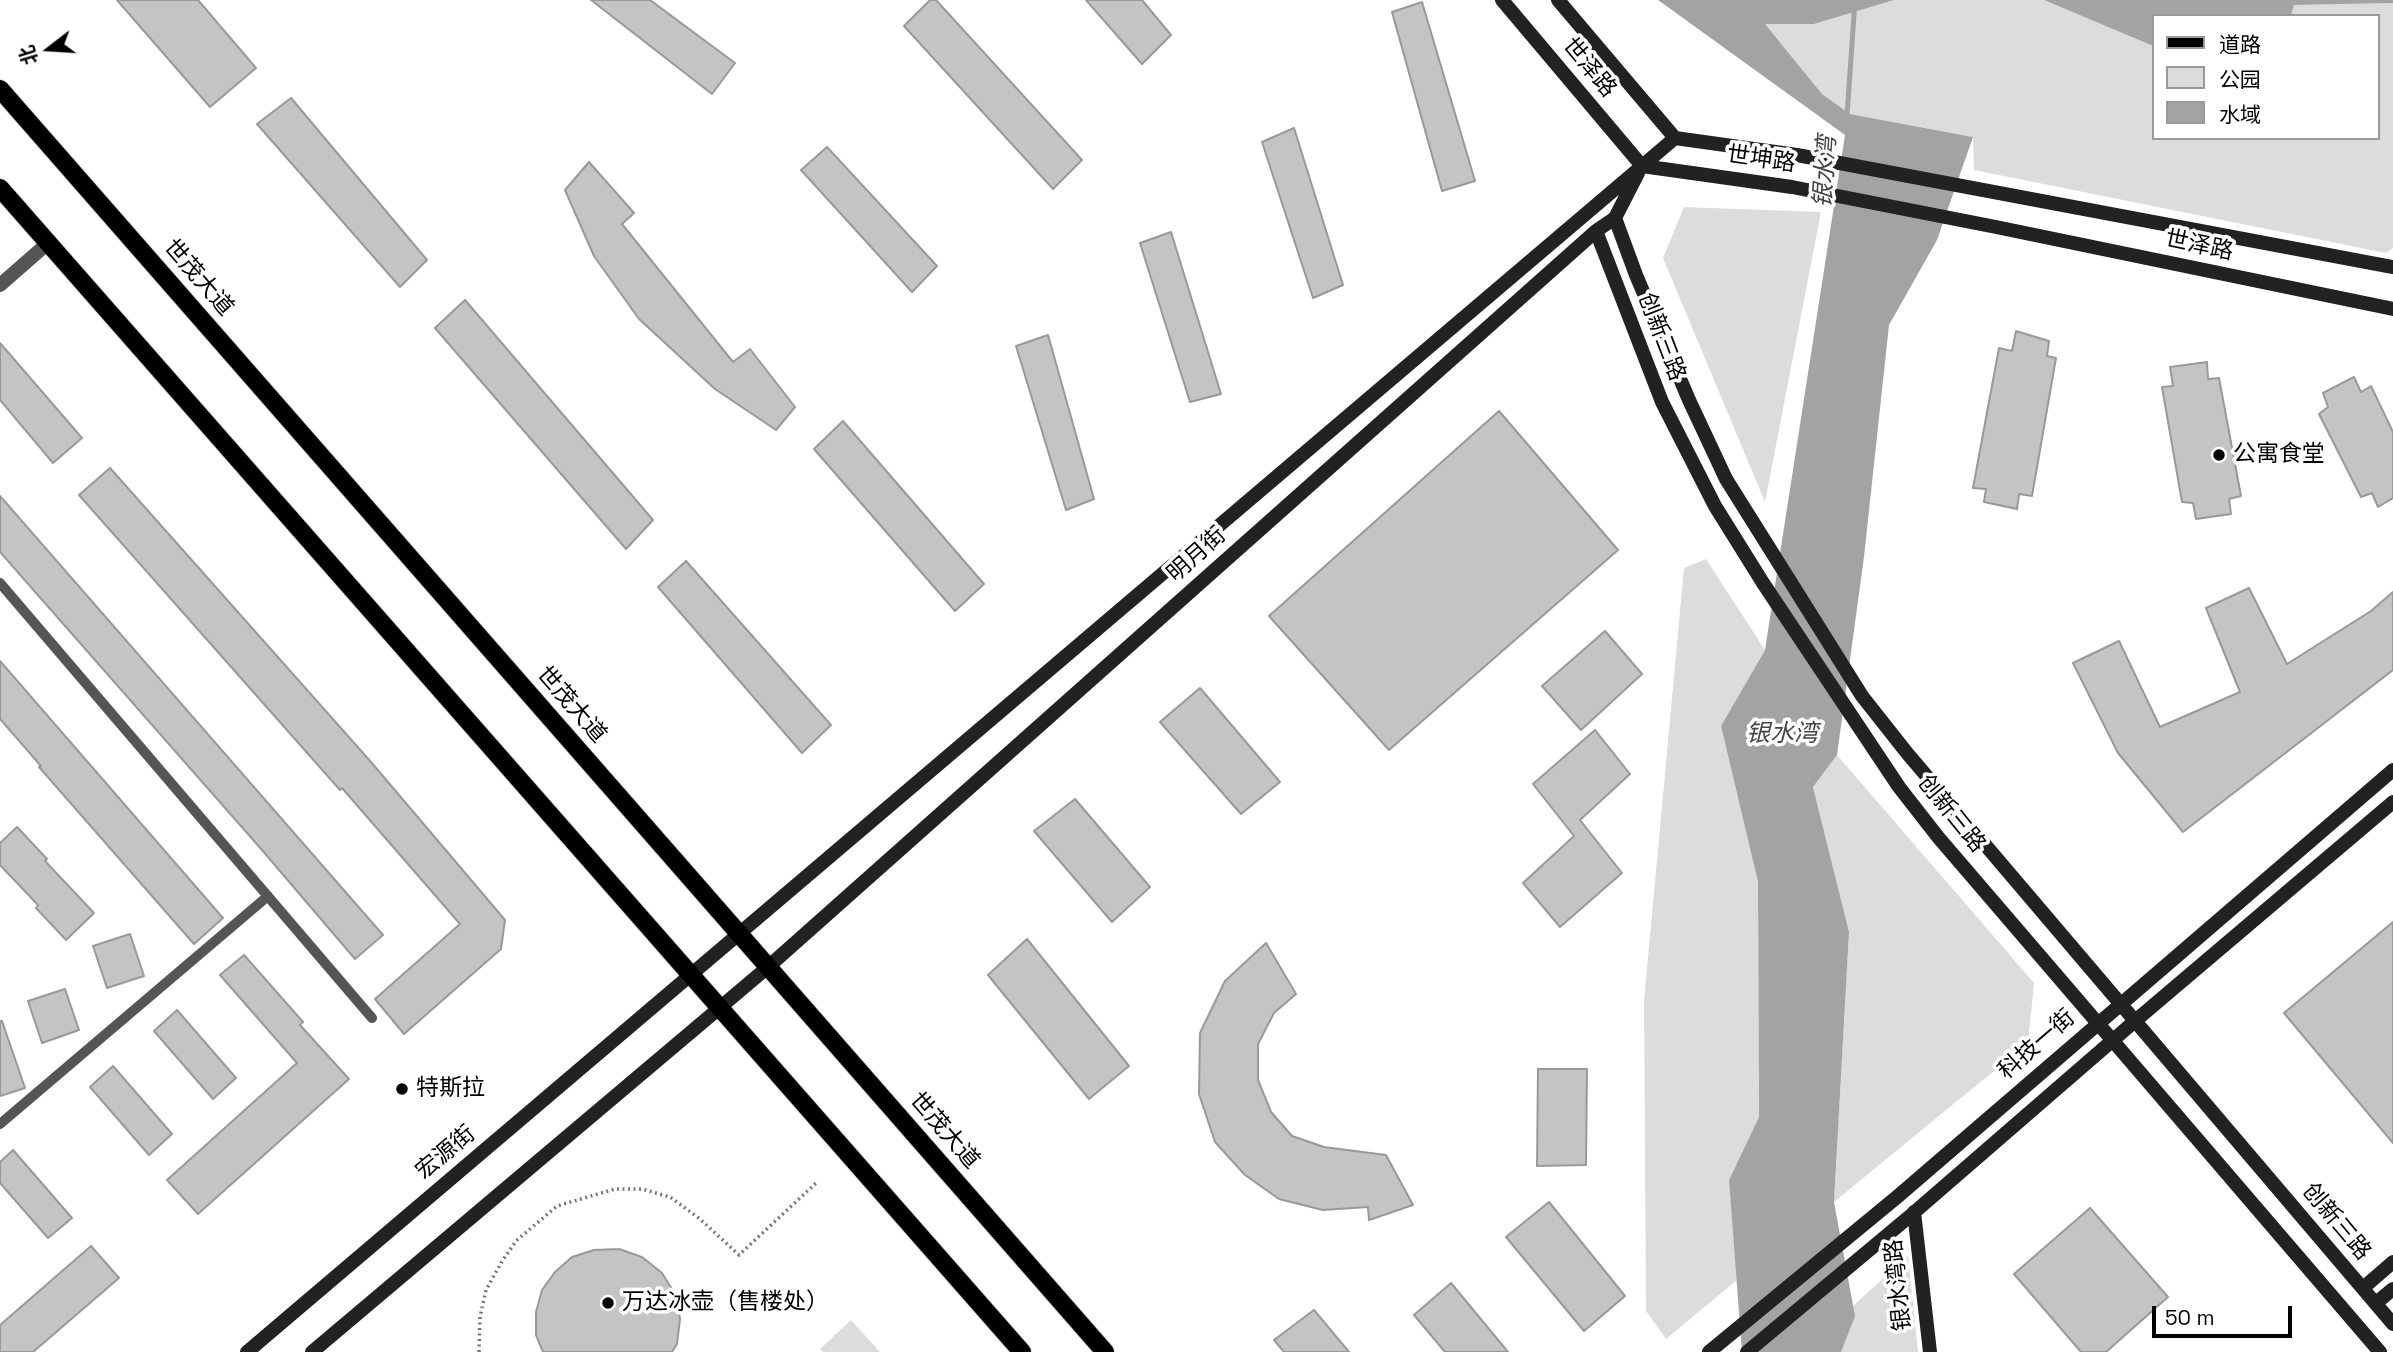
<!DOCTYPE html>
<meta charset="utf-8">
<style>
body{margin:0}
#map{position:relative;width:2393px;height:1352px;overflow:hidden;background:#fff;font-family:"Space Grotesk","Noto Sans SC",sans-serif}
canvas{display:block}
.legend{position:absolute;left:2152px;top:14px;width:228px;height:126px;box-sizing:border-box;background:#fff;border:2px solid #999;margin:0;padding:9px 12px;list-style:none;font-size:21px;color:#000}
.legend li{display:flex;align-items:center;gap:14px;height:35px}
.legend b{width:35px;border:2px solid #999}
.north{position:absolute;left:14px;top:14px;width:70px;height:70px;-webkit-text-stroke:5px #fff;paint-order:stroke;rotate:253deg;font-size:19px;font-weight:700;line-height:28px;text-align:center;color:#000}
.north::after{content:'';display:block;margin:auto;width:24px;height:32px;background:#000;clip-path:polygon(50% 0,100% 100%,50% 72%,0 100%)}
.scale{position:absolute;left:2152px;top:1306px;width:140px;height:32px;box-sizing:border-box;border:4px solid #000;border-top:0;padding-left:9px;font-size:21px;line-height:24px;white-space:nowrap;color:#000;-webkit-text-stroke:5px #fff;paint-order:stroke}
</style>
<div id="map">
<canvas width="2393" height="1352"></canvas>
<ul class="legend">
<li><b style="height:9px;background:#000"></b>道路</li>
<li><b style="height:19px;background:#dcdcdc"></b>公园</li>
<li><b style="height:19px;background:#a3a3a3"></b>水域</li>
</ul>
<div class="north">北</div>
<div class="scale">50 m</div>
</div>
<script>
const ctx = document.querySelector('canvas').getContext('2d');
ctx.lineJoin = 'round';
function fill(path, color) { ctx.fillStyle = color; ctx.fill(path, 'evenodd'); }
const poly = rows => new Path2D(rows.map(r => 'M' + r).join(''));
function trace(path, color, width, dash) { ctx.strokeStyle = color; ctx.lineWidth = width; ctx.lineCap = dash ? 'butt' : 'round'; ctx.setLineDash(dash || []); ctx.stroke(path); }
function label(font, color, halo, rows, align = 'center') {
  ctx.font = font + ' "Space Grotesk","Noto Sans SC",sans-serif'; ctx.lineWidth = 7; ctx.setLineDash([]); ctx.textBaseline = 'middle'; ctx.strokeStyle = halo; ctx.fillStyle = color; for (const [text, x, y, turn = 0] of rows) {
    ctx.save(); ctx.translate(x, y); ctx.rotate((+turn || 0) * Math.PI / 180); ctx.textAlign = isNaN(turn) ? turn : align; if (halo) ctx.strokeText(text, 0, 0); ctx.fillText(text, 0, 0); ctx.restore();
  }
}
fill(poly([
 [1894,0,2044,0,2153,46,2153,138,2377,138,2377,16,2291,16,2294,5,2393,3,2393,248,2386,253,1974,170,1973,137,1850,114,1822,94,1764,23,1814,24],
 [1684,207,1821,212,1765,502,1663,258],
 [1706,559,1765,650,1721,726,1758,882,1759,1117,1729,1180,1737,1280,1666,1339,1646,1311,1644,1001,1684,568],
 [1837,755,2034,983,2028,1043,1834,1202,1849,932,1813,787],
 [1908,1256,1918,1352,1802,1352],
 [851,1320,880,1352,823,1352,820,1349]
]), '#dcdcdc');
fill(poly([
 [1658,0,1894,0,1814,24,1765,24,1822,94,1850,114,1973,137,1937,240,1889,325,1864,557,1837,755,1813,787,1849,932,1834,1202,1855,1316,1841,1352,1742,1352,1729,1180,1759,1117,1758,882,1721,726,1765,650,1845,135],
 [2044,0,2393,0,2393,3,2294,5,2291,16,2153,16,2153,46]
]), '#a3a3a3');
trace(poly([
 [1847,116,1855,0]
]), '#a3a3a3', 5);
const building = poly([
 [117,0,198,0,256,68,210,107,117,0],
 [591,0,650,0,735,63,712,94,591,0],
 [930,0,936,0,1082,160,1053,189,904,26,930,0],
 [1086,0,1142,0,1171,35,1142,64,1086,0],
 [1422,2,1475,181,1442,191,1392,12,1422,2],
 [291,98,427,260,400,287,257,124,291,98],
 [1294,128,1343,285,1313,298,1262,142,1294,128],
 [827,147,937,266,912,292,801,170,827,147],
 [589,162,634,213,622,224,733,362,750,349,795,407,776,430,715,389,639,319,594,256,565,190,589,162],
 [1171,232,1221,394,1190,402,1140,243,1171,232],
 [465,300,653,520,626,549,435,328,465,300],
 [2016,331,2049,341,2047,356,2056,358,2032,496,2019,494,2017,509,1984,502,1986,489,1973,488,1999,348,2012,351,2016,331],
 [1048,335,1094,499,1066,510,1016,346,1048,335],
 [0,343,82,438,53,463,0,400,0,343],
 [2207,362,2208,379,2219,378,2241,496,2229,499,2231,514,2196,519,2193,503,2182,502,2162,387,2173,386,2170,367,2207,362],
 [2354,377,2361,392,2371,386,2393,432,2393,498,2378,507,2372,493,2361,497,2319,414,2328,407,2323,393,2354,377],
 [1499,411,1618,550,1389,750,1269,616,1499,411],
 [843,421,984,584,955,611,814,449,843,421],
 [110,468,371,762,505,920,501,949,404,1034,375,999,460,924,342,788,340,790,79,495,110,468],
 [0,496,383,935,355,959,262,850,0,552,0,496],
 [686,561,831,725,802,753,658,587,686,561],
 [2249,588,2287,664,2371,611,2393,592,2393,670,2183,832,2118,753,2073,663,2119,641,2160,727,2240,692,2206,608,2249,588],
 [1605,631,1642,674,1581,730,1542,686,1605,631],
 [0,661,223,918,194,944,39,767,41,766,0,719,0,661],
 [1200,688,1280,782,1241,814,1160,722,1200,688],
 [1595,730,1630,774,1580,820,1622,873,1560,927,1523,883,1574,836,1533,784,1595,730],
 [1075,799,1150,887,1112,922,1034,831,1075,799],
 [17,827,47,859,45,861,94,913,66,940,36,908,38,905,0,865,0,843,17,827],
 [2393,922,2393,1143,2284,1013,2393,922],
 [130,934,144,976,107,988,93,946,130,934],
 [1027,939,1129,1066,1089,1099,988,975,1027,939],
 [1266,943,1296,994,1274,1013,1258,1044,1258,1080,1271,1112,1292,1136,1324,1147,1386,1155,1413,1205,1369,1220,1368,1207,1323,1210,1279,1199,1245,1175,1215,1142,1199,1094,1200,1033,1225,981,1266,943],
 [244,955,303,1022,300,1025,349,1079,198,1214,167,1180,297,1063,220,975,244,955],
 [65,989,79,1030,42,1043,28,1001,65,989],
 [177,1010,236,1078,213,1099,154,1031,177,1010],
 [0,1021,2,1021,25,1088,0,1096,0,1021],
 [113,1066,172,1134,149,1155,90,1087,113,1066],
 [1538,1069,1587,1069,1586,1165,1537,1166,1538,1069],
 [13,1150,72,1218,48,1238,0,1183,0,1162,13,1150],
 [1549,1202,1625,1296,1584,1331,1506,1237,1549,1202],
 [2090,1208,2168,1297,2106,1352,2081,1352,2014,1274,2090,1208],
 [91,1246,119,1278,33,1352,0,1352,0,1325,91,1246],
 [619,1249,642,1257,662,1273,675,1294,680,1319,677,1344,672,1352,543,1352,536,1335,536,1312,542,1290,555,1272,572,1257,594,1250,619,1249],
 [1451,1283,1508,1352,1445,1352,1414,1315,1451,1283],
 [1314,1310,1349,1352,1284,1352,1274,1340,1314,1310]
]);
fill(building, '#c4c4c4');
trace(building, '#999', 2);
const primary = poly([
 [0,89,1105,1352],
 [0,188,1022,1352]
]);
trace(primary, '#dbdbdb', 20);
trace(poly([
 [479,1352,480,1317,486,1290,501,1263,516,1241,557,1206,615,1189,642,1189,670,1197,700,1219,739,1255,816,1183]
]), '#777', 3.5, [2, 3.5]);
trace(poly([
 [0,583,372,1018],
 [0,1124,268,896]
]), '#555', 10);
trace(poly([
 [0,285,48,243]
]), '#555', 14);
trace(poly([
 [1502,0,1642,166],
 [1558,0,1675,138],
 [1675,138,1797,155,2393,267],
 [1642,166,1792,187,1996,227,2393,309],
 [1615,218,1636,275,1689,400,1726,479,1862,696,1907,753,2393,1324],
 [1596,231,1662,402,1715,506,1763,583,1899,787,1938,837,2380,1352],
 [1914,1212,1930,1352],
 [2363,1288,2393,1262],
 [2376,1303,2393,1289],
 [247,1352,1675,138],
 [312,1352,768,967,1596,231,1615,218,1638,173],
 [1709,1352,1897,1197,2393,770],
 [1747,1352,1910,1216,2135,1021,2393,802]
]), '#222', 14);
trace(primary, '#000', 18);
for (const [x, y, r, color] of [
 [2219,455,7,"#000"],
 [402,1089,7,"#000"],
 [608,1303,7,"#000"]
]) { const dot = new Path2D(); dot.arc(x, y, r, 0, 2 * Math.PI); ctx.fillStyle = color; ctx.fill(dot); trace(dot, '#fff', 2.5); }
label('23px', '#000', '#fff', [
 ["世泽路",1589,68,50],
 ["世坤路",1761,160,8],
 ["世泽路",2199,246,12],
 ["世茂大道",198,278,49],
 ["创新三路",1661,337,69],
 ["明月街",1197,555,-42],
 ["世茂大道",571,705,49],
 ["创新三路",1951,814,51],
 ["科技一街",2037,1045,-41],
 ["世茂大道",944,1131,49],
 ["宏源街",446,1153,-40],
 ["创新三路",2336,1222,50],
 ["银水湾路",1899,1285,-96]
]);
label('23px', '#000', '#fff', [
 ["公寓食堂",2233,455],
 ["特斯拉",416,1089],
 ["万达冰壶（售楼处）",622,1303]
], 'left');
label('italic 24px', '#444', '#fff', [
 ["银水湾",1826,172,-86],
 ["银水湾",1782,734]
]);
</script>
